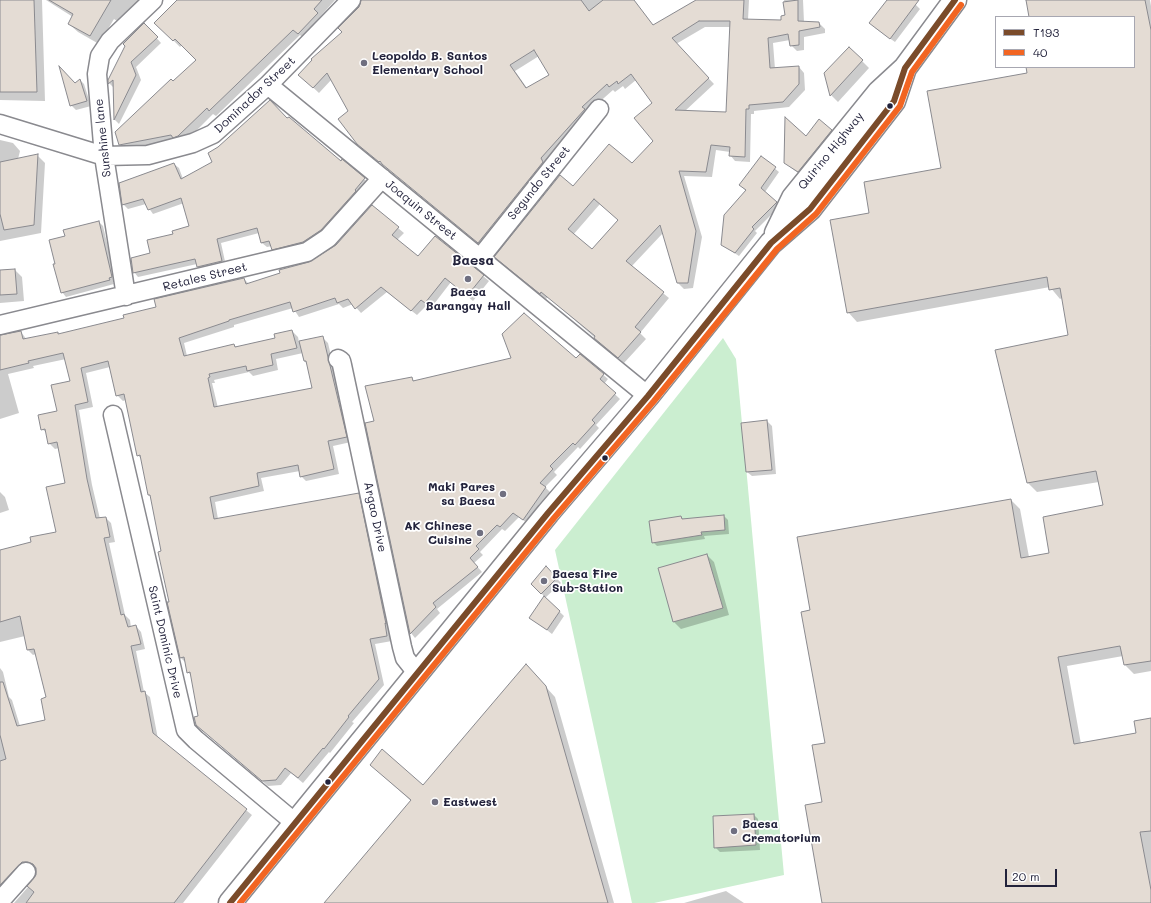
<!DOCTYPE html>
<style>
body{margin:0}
#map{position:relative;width:1151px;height:903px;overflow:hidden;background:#fff;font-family:Mali,sans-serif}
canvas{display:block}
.legend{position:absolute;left:995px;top:16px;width:140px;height:52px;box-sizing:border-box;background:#fff;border:1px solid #a7a7b1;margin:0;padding:5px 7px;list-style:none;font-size:12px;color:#22223b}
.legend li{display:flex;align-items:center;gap:8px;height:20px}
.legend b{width:20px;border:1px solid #a7a7b1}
.scale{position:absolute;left:1005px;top:869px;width:52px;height:18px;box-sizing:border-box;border:2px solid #22223b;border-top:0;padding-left:5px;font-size:12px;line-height:14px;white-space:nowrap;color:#22223b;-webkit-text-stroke:3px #fff;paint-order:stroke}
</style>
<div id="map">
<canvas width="1151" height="903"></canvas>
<ul class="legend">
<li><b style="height:5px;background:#7a4b2a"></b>T193</li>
<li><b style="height:5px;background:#f26522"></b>40</li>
</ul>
<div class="scale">20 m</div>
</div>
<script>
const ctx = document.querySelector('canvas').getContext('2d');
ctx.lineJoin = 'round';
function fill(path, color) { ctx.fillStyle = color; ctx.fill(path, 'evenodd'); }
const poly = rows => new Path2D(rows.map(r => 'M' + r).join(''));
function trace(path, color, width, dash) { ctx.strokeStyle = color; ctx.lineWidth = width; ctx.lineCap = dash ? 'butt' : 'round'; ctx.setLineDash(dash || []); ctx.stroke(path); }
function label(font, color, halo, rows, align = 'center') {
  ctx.font = font + ' Mali,sans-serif'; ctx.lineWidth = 3.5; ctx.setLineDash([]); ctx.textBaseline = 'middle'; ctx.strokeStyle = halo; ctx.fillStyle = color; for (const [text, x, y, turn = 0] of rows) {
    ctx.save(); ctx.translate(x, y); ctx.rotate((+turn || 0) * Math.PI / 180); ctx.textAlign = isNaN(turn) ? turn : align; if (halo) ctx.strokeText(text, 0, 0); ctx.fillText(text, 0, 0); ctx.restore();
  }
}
fill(poly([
 [723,338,736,359,784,875,654,903,632,903,555,550]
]), '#cbeed0');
fill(poly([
 [0,0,42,0,45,101,0,100],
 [46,0,143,0,120,23,114,19,99,44,78,32,69,24,73,17],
 [179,0,335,0,302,37,300,35,216,116,213,114,185,142,126,151,120,145,173,83,197,60,182,45,180,47,156,23],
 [362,0,632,0,654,26,698,0,749,0,748,20,783,21,787,16,784,0,803,0,804,22,819,23,825,29,825,33,804,37,804,50,797,51,791,45,790,40,773,43,775,69,799,67,804,73,805,90,789,107,754,111,754,114,751,114,750,162,735,161,730,155,730,152,716,150,712,177,684,176,702,237,693,288,684,289,678,283,663,233,631,267,669,298,640,333,646,339,624,363,548,297,546,299,501,262,573,188,632,164,655,141,653,103,636,80,625,89,623,86,615,92,613,90,587,113,484,248,357,143,349,112,332,79,319,93,305,80,343,32,359,8],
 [705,27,731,27,727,113,685,111,714,84,676,44],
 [539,56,550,75,527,88,515,71],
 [600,204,619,220,593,251,573,235],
 [888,0,911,0,920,9,895,42,875,28],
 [1027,0,1150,0,1151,6,1151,671,1134,674,1125,665,1123,656,1067,666,1081,744,1137,734,1151,719,1151,903,823,903,823,803,826,744,811,611,1011,500,1020,509,1029,557,1051,553,1104,506,1099,482,1037,492,1028,483,1069,336,1062,298,1060,299,1050,287,857,322,848,312,870,214,942,169,1028,73,1027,67,1134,67,1134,17,1030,17],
 [144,24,161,43,136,67,141,80,119,124,115,120,114,88,109,83,109,80],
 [849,48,869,68,838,102,831,95,825,73],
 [80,80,84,84,91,106,76,110,71,105,75,84],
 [288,120,369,183,307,246,277,254,272,246,267,247,262,243,259,233,221,243,226,266,202,271,197,264,138,277,134,272,151,254,174,234,190,226,184,203,153,214,146,204,128,209,123,204,174,164,179,168,183,179],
 [832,130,836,134,802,176,790,167,806,137],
 [0,140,13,143,20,151,18,159,37,155,45,163,41,233,0,241],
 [761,157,779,172,765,192,780,206,755,231,757,233,739,256,722,245,746,191,740,185],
 [99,222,103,226,116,281,113,282,114,284,66,297,62,292,56,264,66,237],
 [398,228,404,233,397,240,418,258,436,237,489,281,473,301,451,282,431,308,427,305,417,315,387,292,361,313,353,304,343,308,339,304,299,317,293,308,234,325,234,327,184,343,187,356,234,345,236,347,276,338,292,331,298,337,299,342,322,337,328,343,351,442,333,446,339,474,306,481,301,476,300,471,261,478,264,491,215,502,218,519,358,494,364,500,392,641,375,644,384,685,352,722,354,723,330,753,329,752,303,783,291,773,281,785,268,786,202,730,191,675,188,672,186,663,181,658,151,497,149,495,141,459,138,455,126,400,123,401,117,395,110,367,86,373,93,407,79,410,92,485,100,519,106,518,111,523,115,542,109,543,125,615,130,620,131,628,136,626,141,632,145,649,136,651,144,692,150,697,158,739,252,815,183,903,14,903,35,879,37,869,35,867,29,867,0,896,0,668,3,672,9,697,12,700,20,726,46,721,47,698,36,654,33,655,28,650,25,636,0,642,0,550,33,543,57,533,66,484,59,448,55,449,49,443,48,434,42,429,58,412,71,382,66,359,33,366,34,368,8,374,19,413,0,419,0,336,21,332,27,340,58,333,59,335,125,319,244,279,249,284,313,262],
 [303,353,304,361,308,364,314,389,218,408,212,383,215,383,214,380,249,372,253,376,278,370,276,359],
 [15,270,22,277,24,301,0,303,0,271],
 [580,355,608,379,604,384,620,399,596,425,599,428,580,449,578,447,554,472,557,475,545,487,551,493,528,524,519,517,505,531,502,529,480,552,483,555,474,563,482,572,437,609,440,613,415,638,411,633,375,422,411,378,415,382,576,359],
 [767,421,772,426,776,474,752,476,747,472],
 [0,492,5,497,9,510,0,513],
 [724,516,728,520,729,534,704,536,705,539,657,546,653,542,681,517,684,520],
 [707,555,714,562,729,615,681,629,674,622],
 [551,572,561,583,545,598,564,616,552,634,530,617,545,597,532,584],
 [535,675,555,697,614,903,325,903,411,801,381,774,423,787],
 [754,815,758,819,760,850,720,852,715,847],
 [726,891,744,903,684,903]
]), '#0003');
const building = poly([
 [0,0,34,0,37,92,0,92,0,0],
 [49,0,111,0,90,36,68,24,73,14,49,0],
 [177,0,322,0,314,9,318,13,298,34,293,30,209,111,207,108,178,136,173,138,171,135,119,145,115,132,171,79,173,81,196,60,175,39,173,41,154,23,177,0],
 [361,0,581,0,589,11,603,0,634,0,653,25,696,0,744,0,743,19,781,20,781,16,785,15,783,2,798,0,798,21,819,22,820,27,799,31,799,45,790,46,788,34,768,38,770,68,799,66,799,84,783,102,749,105,749,109,746,109,745,157,729,156,730,147,711,145,706,172,679,171,696,231,688,283,677,283,660,225,626,261,664,292,635,327,641,332,618,358,594,338,595,336,541,292,540,294,494,257,560,175,573,186,609,144,632,163,653,141,634,118,652,103,631,74,618,84,617,81,609,87,607,84,582,107,585,109,541,158,543,162,478,243,382,164,380,161,379,162,357,144,338,119,348,111,327,73,313,88,298,75,312,60,311,59,342,32,338,28,359,7,361,0],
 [699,21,730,21,726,112,675,110,709,78,672,38,699,21],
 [534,50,549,75,526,88,510,65,534,50],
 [594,199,618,220,592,249,568,229,594,199],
 [887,0,919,0,890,39,869,23,887,0],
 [1026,0,1145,0,1151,30,1151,661,1124,665,1120,646,1058,657,1074,744,1136,733,1134,721,1151,718,1151,831,1140,832,1151,890,1151,903,822,903,805,805,822,802,812,745,825,743,801,612,810,610,797,537,1011,499,1021,558,1049,553,1043,517,1103,505,1096,471,1027,483,995,350,1068,335,1060,288,1049,290,1047,277,847,313,830,220,869,213,864,182,941,168,927,91,1027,73,1026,67,1134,67,1134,17,1029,17,1026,0],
 [144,23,158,37,131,62,136,75,114,120,113,80,108,84,108,80,125,46,123,44,144,23],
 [849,47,863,60,830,96,824,73,849,47],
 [59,66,75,83,80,79,87,101,70,106,59,66],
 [270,100,287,118,289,117,341,161,342,159,365,178,355,190,356,191,321,230,303,242,272,250,269,241,261,243,257,228,217,239,222,261,197,267,195,259,133,273,131,258,150,253,147,240,173,234,172,231,189,226,181,198,148,210,143,199,122,205,119,183,174,163,181,179,212,162,208,153,218,147,270,100],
 [785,117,806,136,819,119,832,130,798,172,784,163,785,117],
 [38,154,34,225,4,230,0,214,0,162,38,154],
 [761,156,776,167,761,188,777,202,752,227,754,229,735,253,721,245,724,215,746,190,739,185,761,156],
 [372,205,399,227,392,235,418,256,435,236,484,275,467,296,445,278,425,303,421,300,411,311,381,287,355,309,348,299,337,303,335,298,293,312,290,302,229,320,229,321,179,338,184,356,234,344,235,347,275,338,274,334,292,330,297,348,271,354,273,365,247,371,246,366,209,374,210,377,208,378,214,407,312,388,306,361,304,361,299,341,323,336,347,437,328,441,334,469,300,477,298,465,257,473,259,486,210,497,214,519,359,493,386,624,385,623,387,636,370,639,379,679,348,716,349,717,324,749,323,748,298,778,285,768,276,780,262,781,196,725,194,717,198,716,190,672,187,673,184,657,180,658,167,602,169,602,158,552,161,551,150,495,148,495,140,455,137,456,124,394,116,396,108,361,81,368,88,402,75,405,87,479,96,518,106,517,110,537,104,538,121,615,124,614,128,627,136,625,141,644,131,646,141,692,145,691,153,733,247,809,174,903,26,903,34,892,27,886,36,875,36,868,33,864,28,862,22,862,0,885,0,761,6,759,0,735,0,682,3,682,17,726,45,720,41,699,46,697,34,649,27,650,20,616,0,622,0,550,31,542,30,537,56,532,46,487,65,483,57,442,48,444,45,429,41,430,38,415,57,411,51,385,70,381,63,353,28,361,29,363,0,370,0,335,21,331,23,339,58,332,58,334,124,318,123,315,156,307,154,299,244,278,246,284,280,273,279,270,309,262,336,245,372,205],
 [99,221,112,277,109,278,110,280,61,293,53,264,55,264,49,240,65,236,63,230,99,221],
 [15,269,17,294,0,295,0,270,15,269],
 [524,313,576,358,580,354,604,374,600,379,616,393,592,420,595,423,575,445,573,443,550,466,553,469,540,483,546,487,523,520,513,513,500,527,497,525,476,546,479,549,470,558,478,567,433,603,436,607,410,634,365,423,374,421,365,386,412,377,413,381,511,358,502,334,524,313],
 [767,420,772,470,746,472,741,423,767,420],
 [724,515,725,530,701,532,702,535,652,543,649,521,681,516,682,519,724,515],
 [707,554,723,608,673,622,658,568,707,554],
 [546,566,557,578,541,594,531,584,546,566],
 [544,596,560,611,547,630,529,618,544,596],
 [526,664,546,686,608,903,324,903,411,800,370,765,382,749,423,785,526,664],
 [754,814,756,845,714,848,713,816,754,814]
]);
fill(building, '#e4dcd4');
trace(building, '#8a8a8f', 1);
const minor = poly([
 [268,85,648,396],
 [0,124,104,156,148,155,193,143,213,134,268,85,351,0],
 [480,258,599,109],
 [126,296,104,156,97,74,100,56,110,41,153,0],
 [0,325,307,252,328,238,382,178],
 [338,359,341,361,342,365,402,647,405,658,417,673],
 [113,415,186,730,196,740,294,822],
 [0,901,26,872]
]);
const primary = poly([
 [776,233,793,198,879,92,905,68,955,0],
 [230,903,548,513,648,396,771,243,810,209,894,101,905,68]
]);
trace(minor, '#8a8a8f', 21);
trace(primary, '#8a8a8f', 25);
trace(minor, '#fff', 18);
trace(primary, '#fff', 22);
trace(poly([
 [230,903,548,513,648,396,771,243,810,209,894,101,905,68,955,0]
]), '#7a4b2a', 6);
trace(poly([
 [240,903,554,518,654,401,777,249,816,214,900,106,912,72,961,5]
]), '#f26522', 6);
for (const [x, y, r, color] of [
 [364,63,4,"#6f6f80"],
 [890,106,3.5,"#22223b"],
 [468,279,4,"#6f6f80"],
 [605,458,3.5,"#22223b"],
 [503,494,4,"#6f6f80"],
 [480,533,4,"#6f6f80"],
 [544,581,4,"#6f6f80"],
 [328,782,3.5,"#22223b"],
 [435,802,4,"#6f6f80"],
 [734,831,4,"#6f6f80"]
]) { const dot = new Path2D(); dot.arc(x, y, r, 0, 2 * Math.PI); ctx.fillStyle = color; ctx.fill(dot); trace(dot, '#fff', 1.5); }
label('bold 12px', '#22223b', '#fff', [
 ["Leopoldo B. Santos",372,56],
 ["Elementary School",372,70],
 ["Baesa",468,292,"center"],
 ["Barangay Hall",468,306,"center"],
 ["Maki Pares",495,487,"right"],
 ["sa Baesa",495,501,"right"],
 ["AK Chinese",472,526,"right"],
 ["Cuisine",472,540,"right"],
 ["Baesa Fire",552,574],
 ["Sub-Station",552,588],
 ["Eastwest",443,802],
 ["Baesa",742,824],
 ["Crematorium",742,838]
], 'left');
label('12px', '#22223b', '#fff', [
 ["Dominador Street",255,95,-43],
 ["Sunshine lane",103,138,-96],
 ["Quirino Highway",831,151,-51],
 ["Segundo Street",539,183,-51],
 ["Joaquin Street",421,210,39],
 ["Retales Street",205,277,-14],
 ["Argao Drive",375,517,78],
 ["Saint Dominic Drive",165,642,77]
]);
label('bold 14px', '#22223b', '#fff', [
 ["Baesa",473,261]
]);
</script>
